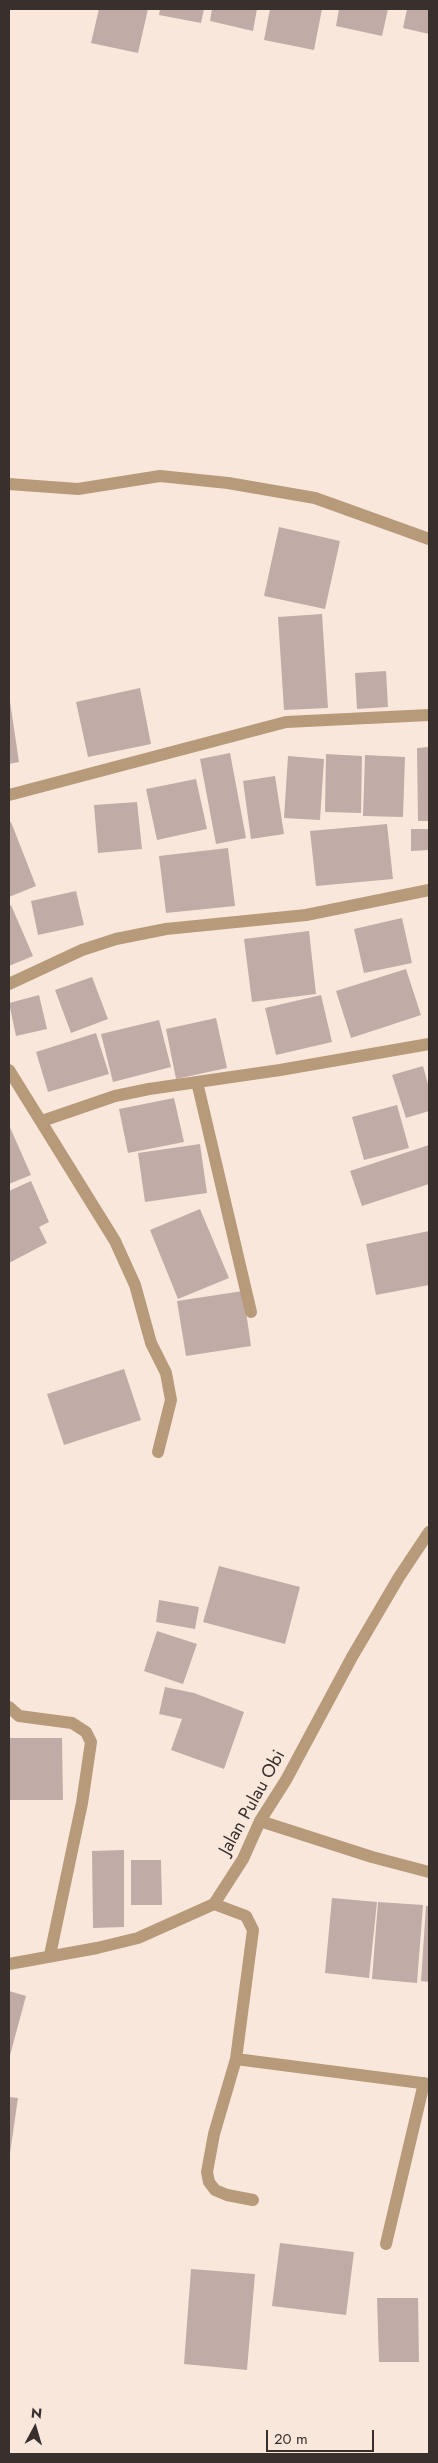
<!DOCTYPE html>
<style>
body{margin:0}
#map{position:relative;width:438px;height:2463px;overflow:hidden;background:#fae7dc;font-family:Jost,sans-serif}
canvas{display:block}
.frame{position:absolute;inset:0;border:10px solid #37302c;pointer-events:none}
.north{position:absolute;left:10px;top:2403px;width:50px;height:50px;-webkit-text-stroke:4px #fae7dc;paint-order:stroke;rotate:6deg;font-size:14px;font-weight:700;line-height:20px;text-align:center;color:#37302c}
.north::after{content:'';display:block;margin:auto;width:18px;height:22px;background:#37302c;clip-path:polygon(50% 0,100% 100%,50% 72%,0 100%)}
.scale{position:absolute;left:266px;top:2430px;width:108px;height:22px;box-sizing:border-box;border:2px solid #37302c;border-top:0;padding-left:6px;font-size:15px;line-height:18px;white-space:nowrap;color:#37302c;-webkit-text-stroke:4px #fae7dc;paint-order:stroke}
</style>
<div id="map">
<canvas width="438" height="2463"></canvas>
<div class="frame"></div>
<div class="north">N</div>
<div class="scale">20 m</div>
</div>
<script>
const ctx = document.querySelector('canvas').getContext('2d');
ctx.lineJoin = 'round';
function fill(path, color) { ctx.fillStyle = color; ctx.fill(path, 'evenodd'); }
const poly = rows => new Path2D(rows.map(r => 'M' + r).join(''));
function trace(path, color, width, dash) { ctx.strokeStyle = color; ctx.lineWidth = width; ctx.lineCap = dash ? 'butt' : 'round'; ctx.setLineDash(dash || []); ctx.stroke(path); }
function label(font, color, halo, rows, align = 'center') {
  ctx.font = font + ' Jost,sans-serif'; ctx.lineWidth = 4.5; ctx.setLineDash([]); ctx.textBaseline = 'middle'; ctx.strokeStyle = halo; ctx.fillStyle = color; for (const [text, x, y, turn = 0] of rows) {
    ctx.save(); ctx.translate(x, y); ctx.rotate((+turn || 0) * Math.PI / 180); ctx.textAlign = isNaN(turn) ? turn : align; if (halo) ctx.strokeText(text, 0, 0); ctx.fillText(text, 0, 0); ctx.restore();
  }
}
fill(poly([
 [99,9,148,9,138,53,91,43],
 [160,9,204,9,201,23,159,15],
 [212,9,257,9,253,31,210,21],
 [270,9,322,9,314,50,264,40],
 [339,9,388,9,382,36,336,26],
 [407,9,429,9,429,34,403,28],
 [279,527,340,541,325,609,264,596],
 [322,614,328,708,284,710,278,617],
 [386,671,388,707,357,709,355,673],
 [140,688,151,744,88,757,76,702],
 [9,695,19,762,9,764],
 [429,747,429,821,418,821,417,748],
 [230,753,246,838,216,844,200,759],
 [326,754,362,756,361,813,325,812],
 [365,755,405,757,403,817,363,816],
 [288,756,324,759,320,820,284,818],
 [275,776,284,834,251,839,243,781],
 [196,779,207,829,157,840,146,789],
 [137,802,142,849,98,853,94,805],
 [11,822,36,886,9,897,9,823],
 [387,824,393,879,316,886,310,831],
 [411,829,429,829,429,850,411,851],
 [228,848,235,906,166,913,159,856],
 [76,891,84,925,38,935,31,901],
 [11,905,33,956,9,966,9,906],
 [402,918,412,963,364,973,354,929],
 [309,931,316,994,252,1002,244,939],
 [406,969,421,1015,351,1038,336,991],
 [92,977,108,1019,71,1033,55,990],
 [39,995,47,1029,16,1036,9,1003],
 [321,995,332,1042,276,1055,265,1008],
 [216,1018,227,1068,176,1079,166,1029],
 [159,1020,171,1067,113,1082,101,1034],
 [96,1033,109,1074,48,1092,36,1052],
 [423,1066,429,1088,429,1111,406,1118,392,1075],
 [174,1098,184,1142,128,1153,119,1109],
 [397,1105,409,1148,364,1160,352,1117],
 [9,1125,31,1175,9,1184],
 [200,1144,207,1193,145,1202,138,1153],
 [429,1145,429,1184,362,1206,350,1171],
 [31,1181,49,1222,39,1227,47,1243,9,1263,9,1191],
 [200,1209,229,1278,178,1299,150,1230],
 [429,1231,429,1285,376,1295,366,1244],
 [243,1291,251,1346,186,1356,177,1301],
 [124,1369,141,1420,64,1445,47,1394],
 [219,1566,300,1587,285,1644,203,1622],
 [159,1600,199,1607,195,1629,156,1622],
 [157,1631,197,1644,183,1684,144,1671],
 [165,1687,194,1693,244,1712,224,1769,171,1750,182,1719,159,1714],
 [9,1738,62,1738,63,1800,9,1800],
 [124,1850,124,1927,93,1928,92,1851],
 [131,1860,161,1860,162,1905,131,1905],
 [332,1898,377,1902,369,1978,325,1973],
 [378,1902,423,1905,417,1983,372,1979],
 [426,1906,429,1906,429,1982,421,1981],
 [9,1991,26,1996,9,2059],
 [9,2097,18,2098,10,2153,9,2153],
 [280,2243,354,2252,346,2315,272,2306],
 [191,2269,255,2274,247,2370,184,2364],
 [377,2298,418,2298,419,2362,379,2362]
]), '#c0aba6');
trace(poly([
 [9,484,78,489,160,476,228,483,315,498,429,539],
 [9,795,286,722,429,715],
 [9,984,82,950,116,939,166,929,306,915,429,890],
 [9,1070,115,1241,135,1285,151,1343,166,1373,171,1400,158,1452],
 [197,1082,251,1312],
 [42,1121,115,1096,149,1089,280,1070,429,1044],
 [9,1707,19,1716,72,1723,86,1732,91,1742,82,1803,50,1955],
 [260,1821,372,1857,429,1872],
 [214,1904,246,1916,253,1930,236,2059,214,2134,207,2172,209,2182,215,2190,227,2195,253,2200],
 [9,1964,97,1948,138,1938,214,1904,243,1859,260,1821,286,1780,352,1657,399,1577,429,1532],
 [236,2059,429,2084],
 [386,2244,424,2083]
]), '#b69a7a', 12);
label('18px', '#37302c', '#fae7dc', [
 ["Jalan Pulau Obi",253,1803,-61]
]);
</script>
